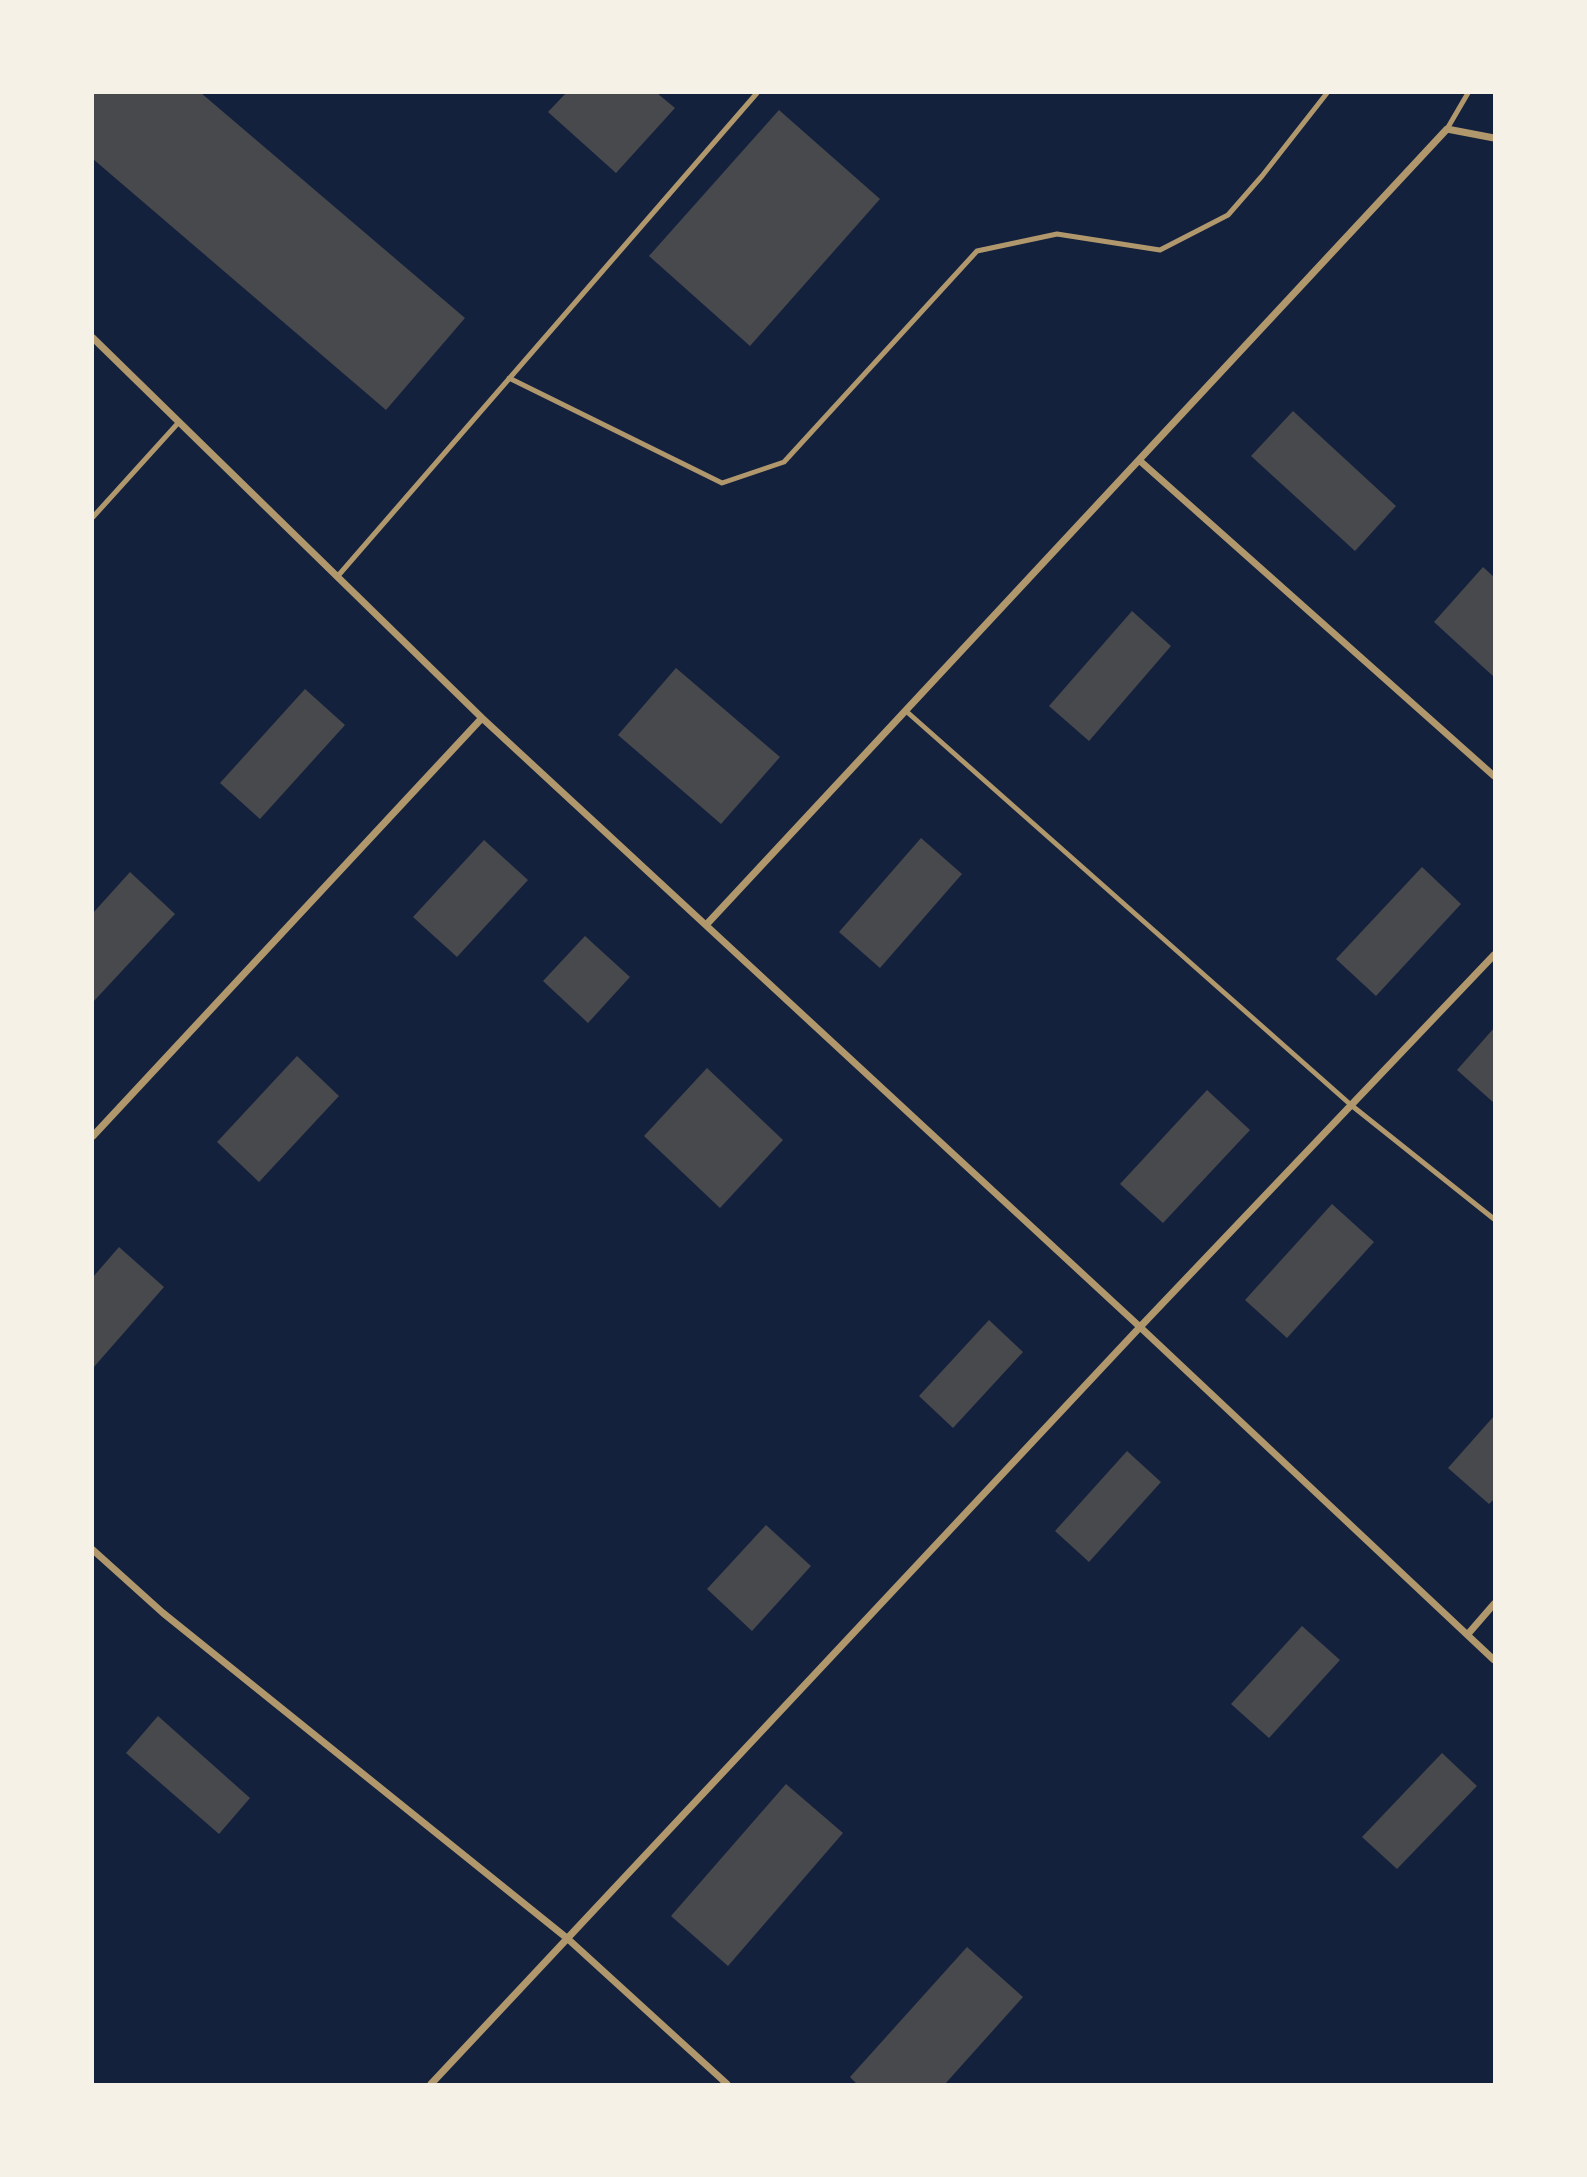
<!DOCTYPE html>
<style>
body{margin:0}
#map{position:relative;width:1587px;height:2177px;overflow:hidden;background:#14213d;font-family:Ubuntu,sans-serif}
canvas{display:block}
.frame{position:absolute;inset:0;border:94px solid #f6f1e7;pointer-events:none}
</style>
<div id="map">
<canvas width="1587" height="2177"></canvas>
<div class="frame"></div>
</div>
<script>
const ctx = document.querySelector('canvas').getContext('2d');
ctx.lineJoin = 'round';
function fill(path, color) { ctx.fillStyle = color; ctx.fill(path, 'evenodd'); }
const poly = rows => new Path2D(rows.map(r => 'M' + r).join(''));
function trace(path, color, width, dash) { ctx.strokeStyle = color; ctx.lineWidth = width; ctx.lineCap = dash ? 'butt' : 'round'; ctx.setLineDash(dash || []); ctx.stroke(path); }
fill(poly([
 [93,93,201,93,465,318,386,410,93,159],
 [566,93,657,93,675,108,616,173,548,112],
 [779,110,880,199,750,346,649,256],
 [1293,411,1396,506,1355,551,1251,456],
 [1483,567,1494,577,1494,677,1434,622],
 [1132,611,1171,646,1089,741,1049,706],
 [676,668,780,757,721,824,618,735],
 [305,689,345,725,260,819,220,783],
 [921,838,962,874,880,968,839,932],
 [484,840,528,880,457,957,413,917],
 [1422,867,1461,904,1376,996,1336,959],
 [130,872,175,914,93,1002,93,913],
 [585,936,630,977,588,1023,543,981],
 [1494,1028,1494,1103,1457,1070],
 [297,1056,339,1096,259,1182,217,1142],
 [707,1068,783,1140,720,1208,644,1136],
 [1207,1090,1250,1130,1163,1223,1120,1184],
 [1332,1204,1374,1242,1287,1338,1245,1300],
 [119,1247,164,1287,93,1368,93,1277],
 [989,1320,1023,1352,953,1428,919,1396],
 [1494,1416,1494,1499,1489,1504,1448,1468],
 [1127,1451,1161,1482,1089,1562,1055,1531],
 [766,1525,811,1566,752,1631,707,1589],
 [1302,1626,1340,1660,1269,1738,1231,1704],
 [158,1716,250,1798,219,1834,126,1753],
 [1442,1753,1477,1786,1397,1869,1362,1837],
 [786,1784,843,1833,728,1966,671,1916],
 [967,1947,1023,1997,945,2084,857,2084,850,2077]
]), '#48494c');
trace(poly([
 [1447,129,1468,93],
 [509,378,722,483,784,462,977,251,1057,234,1160,250,1228,215,1262,176,1327,93],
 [93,517,179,422],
 [337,577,757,93],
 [906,711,1351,1105,1494,1219]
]), '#b1986c', 5);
trace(poly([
 [93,338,482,718,1140,1327,1494,1660],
 [1139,460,1494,776],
 [706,925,1447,129,1494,138],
 [93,1136,482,718],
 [93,1550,163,1613,568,1939,727,2084],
 [1468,1634,1494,1604],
 [431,2084,1140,1327,1494,955]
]), '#b1986c', 7);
</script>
